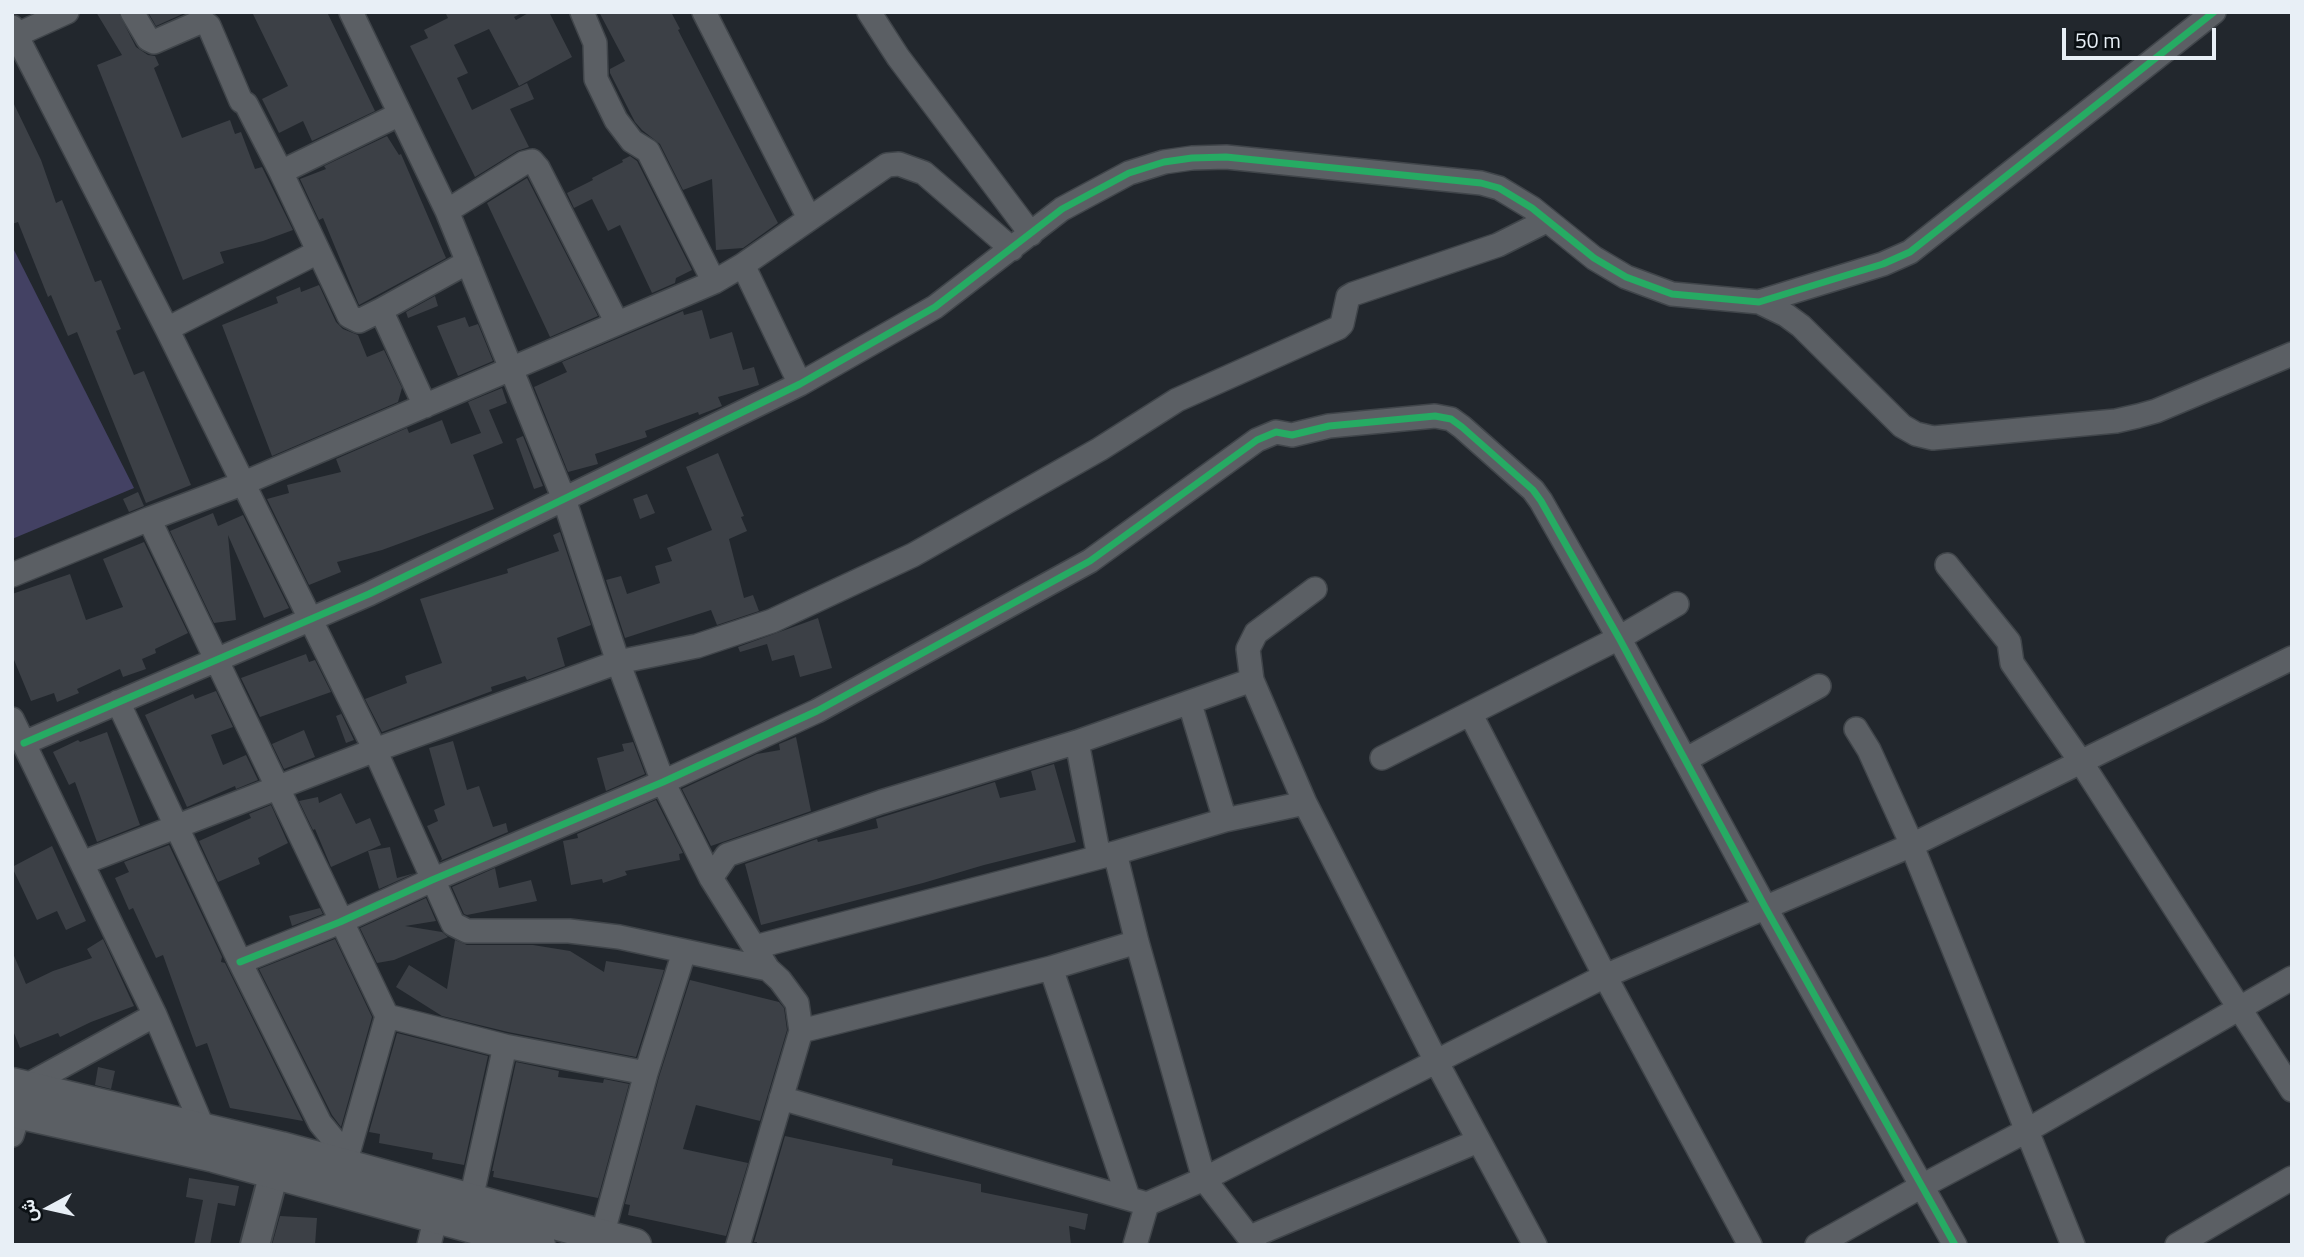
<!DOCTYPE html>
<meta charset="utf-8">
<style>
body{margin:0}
#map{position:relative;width:2304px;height:1257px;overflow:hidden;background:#22272d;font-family:"Titillium Web",Vazirmatn,sans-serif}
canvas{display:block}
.frame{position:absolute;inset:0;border:14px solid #e8eff6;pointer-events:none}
.north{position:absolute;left:14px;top:1173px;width:70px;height:70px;-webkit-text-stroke:5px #0b1014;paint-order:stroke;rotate:262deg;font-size:19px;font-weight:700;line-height:28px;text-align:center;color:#e8eff6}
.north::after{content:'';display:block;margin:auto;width:24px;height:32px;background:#e8eff6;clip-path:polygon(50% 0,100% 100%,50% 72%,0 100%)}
.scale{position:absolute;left:2062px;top:28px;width:154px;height:32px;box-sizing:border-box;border:4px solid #e8eff6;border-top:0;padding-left:9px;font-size:21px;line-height:24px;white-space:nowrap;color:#e8eff6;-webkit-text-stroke:5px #0b1014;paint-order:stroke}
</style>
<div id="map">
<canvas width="2304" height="1257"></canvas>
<div class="frame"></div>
<div class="north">ش</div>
<div class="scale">50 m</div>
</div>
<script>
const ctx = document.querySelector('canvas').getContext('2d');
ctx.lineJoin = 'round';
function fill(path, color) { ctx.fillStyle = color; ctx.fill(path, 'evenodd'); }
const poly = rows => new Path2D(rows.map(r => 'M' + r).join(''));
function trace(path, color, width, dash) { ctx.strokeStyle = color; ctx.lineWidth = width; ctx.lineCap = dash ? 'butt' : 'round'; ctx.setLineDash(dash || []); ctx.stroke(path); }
fill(poly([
 [12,246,134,488,12,539]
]), '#434163');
fill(poly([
 [96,12,118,12,136,47,148,55,155,56,159,65,154,68,182,138,230,120,235,134,241,132,255,169,262,167,293,230,263,241,220,252,224,263,183,280,97,65,122,55],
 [148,12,187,12,156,26],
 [252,12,327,12,375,111,312,141,303,121,279,133,262,99,288,86],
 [445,12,524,12,514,17,516,20,530,12,549,12,572,57,519,86,489,29,454,45,468,73,457,78,472,110,527,83,534,99,510,109,529,147,517,151,475,177,410,46,428,38,424,30,448,18],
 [599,12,671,12,680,29,678,30,778,223,743,248,716,250,712,179,683,190,660,144,642,130,635,122,610,73,610,69,625,61],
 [12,100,41,160,56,203,62,200,95,282,101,280,121,329,116,331,134,375,144,371,191,485,146,503,77,332,68,336,51,295,48,297,18,222,12,224],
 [387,136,399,155,401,154,446,258,359,305,323,218,319,220,300,179,326,169,324,166],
 [630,156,637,161,692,270,676,278,675,283,652,293,620,225,608,231,592,199,574,208,567,193,593,180,592,178,623,162,622,160],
 [527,178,598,316,550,337,487,203],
 [319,285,336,322,343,329,358,335,367,357,384,350,402,388,398,402,272,456,222,325,278,303,276,297,300,287,301,292],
 [435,296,438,306,408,318,406,312],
 [702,310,710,339,732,332,743,370,754,367,759,385,718,397,722,406,699,415,698,412,645,431,647,437,595,454,598,464,568,472,534,387,567,372,562,362,683,311,684,315],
 [465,317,469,327,478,324,493,361,458,376,437,326],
 [502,388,507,403,489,410,503,443,473,455,494,509,382,550,337,562,341,572,309,585,267,499,289,493,287,485,341,472,336,459,407,428,409,433,442,420,451,444,481,433,468,402],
 [523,436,543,486,534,489,516,439],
 [718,453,744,516,741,517,747,531,729,539,744,598,753,595,759,611,717,625,711,610,625,638,606,580,621,576,627,594,660,583,655,566,672,561,667,548,712,530,686,467],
 [138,492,144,506,129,512,123,499],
 [647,494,655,513,640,519,633,499],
 [213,513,218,526,243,515,289,608,264,618,228,535,236,620,214,623,170,531],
 [560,532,591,625,557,638,565,666,527,680,525,676,491,687,492,691,382,732,365,699,407,683,405,676,442,663,420,599,508,573,507,569,559,551,553,535],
 [144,542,188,633,155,649,156,653,142,659,146,669,123,677,120,669,77,689,79,693,57,702,54,693,31,701,12,655,12,594,70,574,86,620,123,607,103,559],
 [818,618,832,668,800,677,794,655,772,661,767,644,740,652,738,647],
 [306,654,309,662,315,660,331,692,260,717,241,678],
 [216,691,233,727,211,735,223,765,246,755,258,780,236,789,235,786,187,807,145,715,193,694,195,699],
 [340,711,354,740,346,743,336,716,341,714],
 [304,730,315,757,284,769,272,744],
 [107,732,140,825,97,842,75,782,69,785,53,752,78,740,80,742],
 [796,737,811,811,711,846,682,789,757,754,780,750,779,744],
 [453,741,467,790,479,786,493,827,506,823,508,832,440,861,442,859,427,826,438,821,434,810,445,805,429,748],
 [633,742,645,774,606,791,597,758,624,751,622,744],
 [1054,764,1076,842,984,865,923,883,761,925,745,864,817,839,818,842,878,828,876,819,995,782,1000,798,1036,790,1031,771],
 [341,793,356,824,370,818,381,845,331,867,315,829,313,830,299,801,318,797,319,803],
 [656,800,683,853,679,854,680,860,625,871,627,875,603,883,602,879,571,885,563,841,578,838,577,834],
 [271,805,288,843,258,858,260,864,218,882,199,841,251,818,249,814],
 [169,845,222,957,221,962,225,963,303,1121,230,1108,207,1043,196,1047,163,955,156,958,133,908,129,910,115,878,129,872,124,862],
 [52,846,86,921,66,930,57,911,37,920,12,867],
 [390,847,397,878,415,873,379,889,368,851],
 [495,868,499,888,531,880,537,901,467,915,464,914,452,887],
 [426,898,436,921,405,926,442,932,448,937,394,960,377,963,360,928],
 [320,908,323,914,292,926,289,916],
 [103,939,134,1006,91,1022,60,1037,58,1033,20,1048,12,1028,12,951,26,984,53,971,92,958,87,949],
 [335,939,372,1017,341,1127,332,1115,259,969],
 [455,940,467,945,533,945,570,951,604,972,606,961,664,970,636,1057,508,1032,442,1016,396,987,409,965,447,989],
 [690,980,779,1002,784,1008,787,1030,760,1121,696,1105,683,1149,748,1163,726,1236,628,1215,630,1205,625,1204,659,1077],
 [397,1033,488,1056,464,1165,432,1159,433,1153,379,1143,380,1134,369,1132],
 [516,1062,559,1071,558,1077,603,1083,604,1079,629,1084,598,1198,493,1177,494,1171,492,1171],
 [98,1067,115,1071,111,1089,95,1085],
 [785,1136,893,1159,892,1165,981,1184,981,1192,1088,1214,1085,1230,1069,1226,1071,1245,757,1245,757,1242,754,1242],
 [189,1178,239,1186,235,1206,218,1203,210,1245,194,1245,203,1200,186,1197],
 [280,1216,317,1218,315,1245,272,1245]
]), '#3c4046');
const minor = poly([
 [132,12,148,39,154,42,200,22,204,22,209,26,241,101,246,104,281,172,349,316,359,321,381,310],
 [351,12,447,211,564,499,618,662,663,782,711,878,768,969,780,980,797,1003,801,1031,738,1245],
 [582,12,595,43,596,79,616,120,632,141,648,151,714,282],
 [704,12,809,218],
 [869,12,898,57,1031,234],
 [12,27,167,329,375,750,453,924,467,931,569,931,619,937,768,969],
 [12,37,67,12],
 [281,172,400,114],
 [447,211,524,163,532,161,538,168,617,323],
 [743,265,800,384],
 [1759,302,1786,315,1801,326,1902,426,1916,434,1933,438,2116,421,2138,416,2156,411,2292,354],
 [167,329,318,252],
 [425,406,381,310,468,262],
 [149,519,387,1016,345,1164],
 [1947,565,2009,642,2012,663,2081,762,2292,1090],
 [12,575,149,519,244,483,714,282,743,265,887,165,899,164,924,173,1012,249],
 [1315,589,1256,633,1248,649,1252,680,1305,803,1436,1061,1535,1245],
 [118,702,240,962,320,1123,347,1156],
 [1190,704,1225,820],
 [1471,715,1605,976,1750,1245],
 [12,719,155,1015,208,1140],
 [1856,729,1869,750,1908,836,2073,1245],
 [1077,742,1099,857],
 [24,743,369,594,800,384,935,307,1062,209,1129,173,1164,162,1192,158,1226,157,1481,183,1499,188,1532,208,1594,258,1626,277,1672,294,1759,302,1883,264,1910,252,2214,12],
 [1382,758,1619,638,1677,604],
 [1685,760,1819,686],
 [1115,853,1137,942,1204,1179,1255,1245],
 [82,863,375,750,618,662,697,646,772,621,913,555,1100,449,1177,400,1338,328,1342,324,1348,297,1353,294,1498,245,1546,221],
 [711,878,727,855,881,802,1077,742,1252,680],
 [755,947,1115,853,1225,820,1305,803],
 [240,962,340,922,432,880,663,782,817,711,1090,561,1257,440,1276,432,1292,435,1329,426,1435,416,1451,419,1462,427,1533,490,1541,501,1619,638,1765,907,1955,1245],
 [1051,968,1128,1197],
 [387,1016,505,1046,646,1073],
 [801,1031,1051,968,1137,942],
 [24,1087,155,1015],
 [781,1098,1147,1204,1204,1179,1605,976,1912,845,2292,658],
 [12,1135,19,1112],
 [471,1199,505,1046],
 [602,1236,646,1073,684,952],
 [1250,1237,1478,1141],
 [429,1245,436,1216],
 [1135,1245,1147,1204],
 [1817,1245,1922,1186,2026,1131,2292,978],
 [2177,1245,2292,1178]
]);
const tertiary = poly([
 [255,1245,280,1150]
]);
const secondary = poly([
 [12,1084,281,1148,635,1245],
 [12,1111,214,1156,539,1245]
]);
trace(minor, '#40454a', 26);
trace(tertiary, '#40454a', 32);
trace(secondary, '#40454a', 35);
trace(minor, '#5b5f64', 23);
trace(tertiary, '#5b5f64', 28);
trace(secondary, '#5b5f64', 32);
trace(poly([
 [24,743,369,594,800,384,935,307,1062,209,1129,173,1164,162,1192,158,1226,157,1481,183,1499,188,1532,208,1594,258,1626,277,1672,294,1759,302,1883,264,1910,252,2214,12],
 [240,962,340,922,432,880,663,782,817,711,1090,561,1257,440,1276,432,1292,435,1329,426,1435,416,1451,419,1462,427,1533,490,1541,501,1619,638,1765,907,1955,1245]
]), '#26ab63', 7);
</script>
